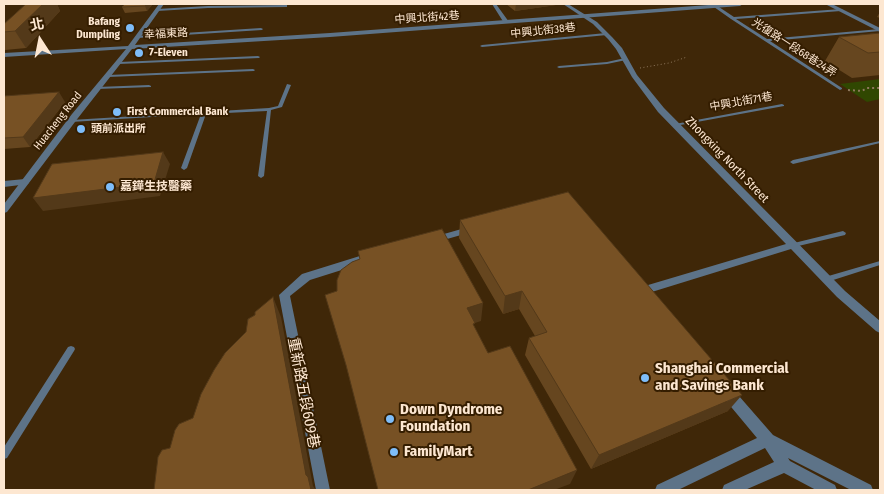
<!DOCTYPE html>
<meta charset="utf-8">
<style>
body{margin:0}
#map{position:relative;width:884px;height:494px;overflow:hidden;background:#3f2708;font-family:"Fira Sans Condensed","Noto Sans TC",sans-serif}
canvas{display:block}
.frame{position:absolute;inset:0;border:5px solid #fde7d1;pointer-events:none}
.north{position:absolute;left:15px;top:15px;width:50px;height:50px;-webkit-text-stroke:4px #341d00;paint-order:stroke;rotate:349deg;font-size:14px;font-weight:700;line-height:20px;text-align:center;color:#fde7d1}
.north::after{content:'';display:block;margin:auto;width:18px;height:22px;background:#fde7d1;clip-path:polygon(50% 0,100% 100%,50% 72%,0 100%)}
</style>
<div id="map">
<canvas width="884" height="494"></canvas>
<div class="frame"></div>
<div class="north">北</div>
</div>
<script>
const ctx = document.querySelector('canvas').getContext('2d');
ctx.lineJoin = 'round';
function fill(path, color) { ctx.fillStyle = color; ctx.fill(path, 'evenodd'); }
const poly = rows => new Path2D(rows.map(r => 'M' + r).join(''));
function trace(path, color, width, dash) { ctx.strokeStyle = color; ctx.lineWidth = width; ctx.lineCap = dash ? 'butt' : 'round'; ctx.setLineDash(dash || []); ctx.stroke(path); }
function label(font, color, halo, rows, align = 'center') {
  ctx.font = font + ' "Fira Sans Condensed","Noto Sans TC",sans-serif'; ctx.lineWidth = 4; ctx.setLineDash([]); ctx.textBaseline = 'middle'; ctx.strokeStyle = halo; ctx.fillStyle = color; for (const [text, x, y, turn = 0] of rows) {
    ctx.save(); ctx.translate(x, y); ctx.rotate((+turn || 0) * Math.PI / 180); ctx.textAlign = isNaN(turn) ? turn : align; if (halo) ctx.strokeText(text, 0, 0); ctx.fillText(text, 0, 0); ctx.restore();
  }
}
fill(poly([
 [880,79,880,99,867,102,840,84]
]), '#304701');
trace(poly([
 [640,68,669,63,687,57]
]), '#8f785d', 1, [1, 2.5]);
trace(poly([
 [848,90,862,91,867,88,880,88]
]), '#8f785d', 2, [2, 3]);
fill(poly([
 [286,5,287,5,287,7,208,8,157,11,155,10,157,9,208,6,286,5],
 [714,5,716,5,734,17,841,9,843,10,841,11,736,19,767,39,880,29,880,31,770,41,842,88,842,89,840,90,731,19,714,7,714,5],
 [261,28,263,29,262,30,137,38,135,37,137,36,261,28],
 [606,33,608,34,607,35,482,47,480,46,482,45,606,33],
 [258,56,260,57,259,58,119,64,117,63,119,62,258,56],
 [625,58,626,58,626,60,607,64,559,68,557,67,559,66,607,62,625,58],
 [253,69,255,70,254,71,108,77,106,76,108,75,253,69],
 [287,84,291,85,282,107,271,110,264,176,261,178,258,176,267,111,206,114,187,168,184,170,181,168,201,114,71,122,69,121,71,120,269,108,278,106,287,84],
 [149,85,151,86,151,87,97,89,95,88,97,87,149,85],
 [782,104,784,105,784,106,675,126,673,125,675,124,782,104],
 [880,141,880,143,793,164,790,162,793,160,880,141],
 [843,231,846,233,845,235,794,247,791,245,794,243,843,231],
 [880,261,880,265,827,282,825,281,824,279,825,277,880,261],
 [71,346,74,347,75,349,74,351,7,458,4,459,4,447,68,347,71,346]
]), '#5d7388');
fill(poly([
 [492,4,496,4,509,22,508,23,504,23,492,4],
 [563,4,568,4,597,22,612,37,622,48,637,75,664,108,845,291,880,321,880,333,876,331,837,297,791,249,642,295,638,294,637,291,638,288,786,244,658,112,632,77,616,49,608,39,593,24,563,4],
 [25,179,29,182,28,184,4,187,4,181,25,179],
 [472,226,477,229,475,231,433,243,428,240,430,238,472,226],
 [363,255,367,256,368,259,367,262,310,280,290,296,330,490,316,490,279,295,302,274,363,255],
 [727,386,732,388,773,435,871,485,873,490,851,490,788,458,790,461,835,485,837,490,816,490,784,473,745,490,722,490,724,485,774,462,765,448,678,490,655,490,657,485,757,438,722,396,721,392,722,388,727,386]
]), '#5d7388');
fill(poly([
 [159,4,164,4,135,45,330,33,722,4,743,4,740,6,330,37,132,49,78,118,7,212,4,213,4,204,72,114,126,49,4,57,4,53,128,46,159,4],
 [825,4,832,4,880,28,880,32,825,4]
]), '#5d7388');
fill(poly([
 [26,4,57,4,60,11,26,48,5,50,4,47,4,24],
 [125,4,153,4,147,11,125,13,122,7],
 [506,4,557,4,556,5,515,11],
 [880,12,880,18,877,17],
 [880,33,880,75,852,78,825,61,839,37],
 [4,96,65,102,30,147,4,149],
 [460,220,728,411,591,469,525,355,529,338,535,336,519,309,503,314,459,238]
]), '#66461f');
fill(poly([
 [43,4,57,4,60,11,26,48,15,31],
 [147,4,153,4,147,11,145,6],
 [516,4,557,4,556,5,515,11],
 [59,92,65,102,30,147,23,137],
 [163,152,170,164,160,196,43,211,33,198],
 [522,291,519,309,503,314,505,296],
 [273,297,281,317,313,486,316,490,311,490,306,475],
 [483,303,481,321,466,326,467,308],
 [742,395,728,411,591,469,599,455],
 [577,470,570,484,554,490,528,490]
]), '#533919');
const building = poly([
 [26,4,43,4,15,31,4,32,4,24,26,4],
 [125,4,147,4,145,6,122,7,125,4],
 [880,33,880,52,868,53,839,37,880,33],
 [59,92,23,137,4,138,4,96,59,92],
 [163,152,154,183,33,198,52,164,163,152],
 [568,192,742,395,599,455,529,338,547,332,522,291,505,296,460,220,568,192],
 [442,229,483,303,467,308,475,323,473,324,488,353,510,346,577,470,528,490,378,490,346,365,325,295,337,291,337,280,341,270,352,262,360,259,358,251,442,229],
 [273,297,306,475,308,477,311,490,154,490,158,457,162,450,170,448,175,430,179,424,193,418,201,394,214,370,225,353,246,332,248,319,255,315,255,312,273,297]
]);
fill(building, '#775124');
trace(building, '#533919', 1);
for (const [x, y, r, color] of [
 [130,28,5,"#7ebdf9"],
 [139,53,5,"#7ebdf9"],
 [117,112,5,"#7ebdf9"],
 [81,129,5,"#7ebdf9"],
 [110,187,5,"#7ebdf9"],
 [645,378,5,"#7ebdf9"],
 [390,419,5,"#7ebdf9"],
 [394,452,5,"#7ebdf9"]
]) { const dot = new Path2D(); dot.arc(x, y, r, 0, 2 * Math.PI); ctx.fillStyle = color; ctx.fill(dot); trace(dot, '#341d00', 2); }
label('11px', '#fde7d1', '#341d00', [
 ["中興北街42巷",427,18,-4],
 ["中興北街38巷",543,31,-6],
 ["幸福東路",166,34,-3],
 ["光復路一段68巷24弄",794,48,33],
 ["中興北街71巷",741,102,-10],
 ["Huacheng Road",58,121,-52]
]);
label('bold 11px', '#fde7d1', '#341d00', [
 ["Bafang",120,22,"right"],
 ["Dumpling",120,35,"right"],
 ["7-Eleven",149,53],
 ["First Commercial Bank",127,112],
 ["頭前派出所",91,129]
], 'left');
label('12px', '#fde7d1', '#341d00', [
 ["Zhongxing North Street",727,160,46]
]);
label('bold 12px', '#fde7d1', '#341d00', [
 ["嘉鏵生技醫藥",120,187]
], 'left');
label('bold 15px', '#fde7d1', '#341d00', [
 ["Shanghai Commercial",655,369],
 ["and Savings Bank",655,386],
 ["Down Dyndrome",400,410],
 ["Foundation",400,427],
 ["FamilyMart",404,452]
], 'left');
label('15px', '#fde7d1', '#341d00', [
 ["重新路五段609巷",303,393,79]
]);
</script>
